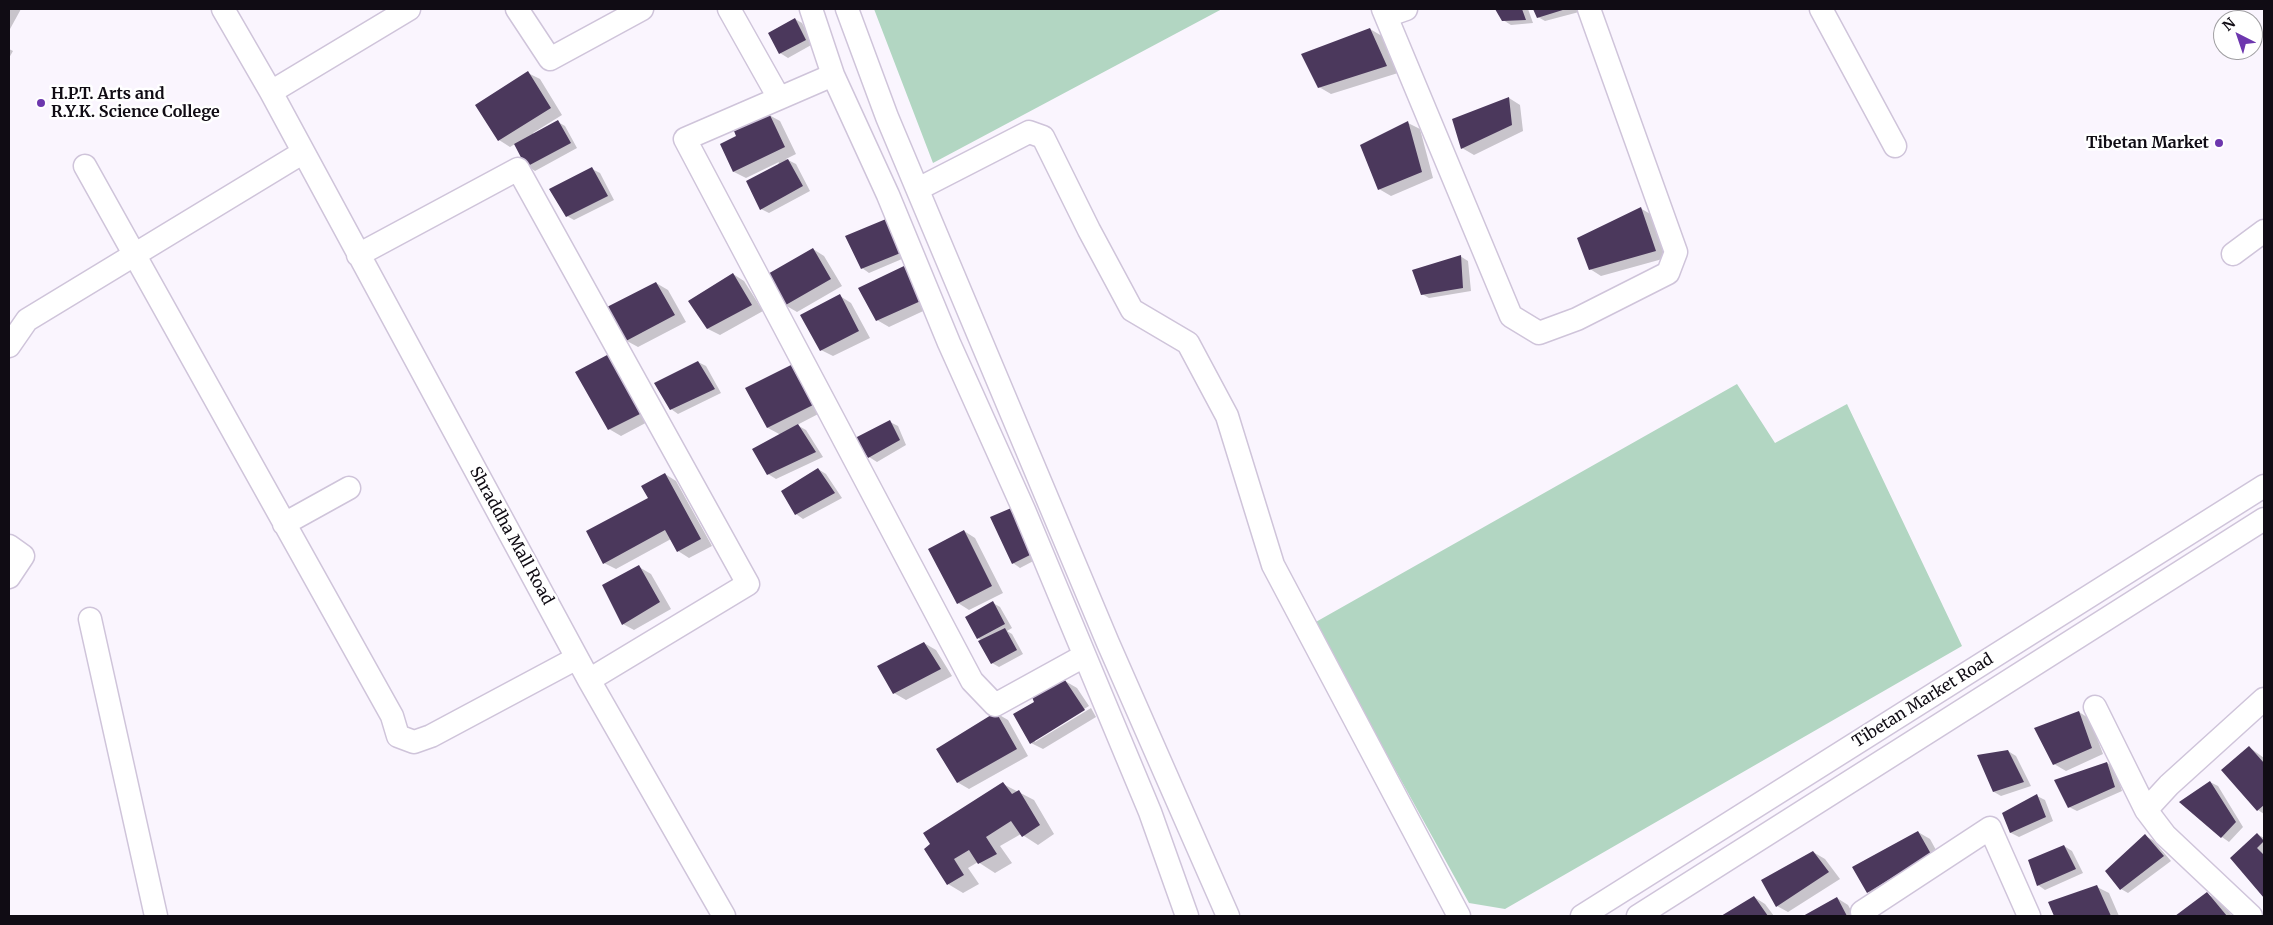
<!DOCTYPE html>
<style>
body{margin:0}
#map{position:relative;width:2273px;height:925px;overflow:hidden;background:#faf5fe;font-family:Merriweather,serif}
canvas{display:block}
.frame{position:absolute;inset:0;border:10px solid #100c14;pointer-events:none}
.north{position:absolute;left:2213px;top:10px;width:50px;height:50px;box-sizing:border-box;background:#fff;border:1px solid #9f9ea1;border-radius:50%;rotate:319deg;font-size:14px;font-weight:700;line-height:20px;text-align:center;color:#100c14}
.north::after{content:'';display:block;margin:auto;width:18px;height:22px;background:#6d37ae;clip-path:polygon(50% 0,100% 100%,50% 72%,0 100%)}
</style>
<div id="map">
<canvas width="2273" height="925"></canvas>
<div class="frame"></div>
<div class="north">N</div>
</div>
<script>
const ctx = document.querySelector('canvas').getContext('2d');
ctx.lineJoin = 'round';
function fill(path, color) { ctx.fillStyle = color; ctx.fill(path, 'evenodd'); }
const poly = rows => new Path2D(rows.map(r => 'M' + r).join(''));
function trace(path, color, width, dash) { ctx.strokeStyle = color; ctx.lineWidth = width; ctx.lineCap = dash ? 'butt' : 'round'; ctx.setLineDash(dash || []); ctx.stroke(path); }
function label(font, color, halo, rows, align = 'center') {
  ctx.font = font + ' Merriweather,serif'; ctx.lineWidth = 5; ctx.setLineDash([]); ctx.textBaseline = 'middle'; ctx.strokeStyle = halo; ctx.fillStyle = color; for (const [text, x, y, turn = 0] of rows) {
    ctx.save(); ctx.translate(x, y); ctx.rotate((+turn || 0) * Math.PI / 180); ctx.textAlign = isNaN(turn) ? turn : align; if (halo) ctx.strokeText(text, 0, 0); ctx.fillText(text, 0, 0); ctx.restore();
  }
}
fill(poly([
 [874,9,1222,9,933,163],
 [1737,384,1775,443,1847,404,1962,646,1505,909,1469,903,1314,623]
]), '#b2d6c2');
fill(poly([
 [9,9,21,9,10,29,9,29],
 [1496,9,1528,9,1533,23,1511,25,1503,20],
 [1535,9,1577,9,1579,12,1545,21,1538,17],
 [795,19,802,23,813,44,788,58,780,53,769,33],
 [1370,29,1382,36,1398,73,1331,94,1319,87],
 [9,49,13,51,9,58],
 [528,73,540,79,562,115,533,133,534,135,558,122,565,126,577,148,535,171,527,166,515,144,510,147,499,140],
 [1509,98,1520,105,1523,131,1474,155,1462,148],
 [769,115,780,121,796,154,786,159,796,164,810,191,769,213,761,209,779,162,746,178,734,172,721,144,738,136],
 [1408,123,1420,129,1433,178,1391,196,1379,189],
 [592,169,600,173,614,200,574,220,567,216],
 [1640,208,1652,215,1666,258,1601,276,1590,269],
 [846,237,909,256,869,273,862,268],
 [813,249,824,256,842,286,797,312,785,305],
 [1460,256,1468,261,1471,291,1429,298,1422,294],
 [904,267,915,274,934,306,889,327,877,320],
 [733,274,744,281,763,311,720,335,708,329,690,301],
 [656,283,668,290,686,322,638,347,627,341],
 [840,296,851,303,870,338,833,356,821,350],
 [609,355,655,418,621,436,609,429],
 [698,362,706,366,721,393,678,414,671,409],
 [791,366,803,373,824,411,797,425,806,430,823,457,776,479,768,474,754,450,781,435,768,428,746,389],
 [890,422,898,426,906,445,877,462,869,457,857,439],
 [818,469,826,474,842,498,803,519,796,514],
 [665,474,676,481,712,546,689,558,678,551,671,539,616,569,604,563],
 [1016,508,1043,556,1020,568,1013,563],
 [964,531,975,538,1003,593,969,610,958,603],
 [639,567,651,574,671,609,634,630,623,624],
 [993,603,1000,607,1012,628,1007,631,1012,634,1023,654,999,667,992,663,982,641,978,638],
 [924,643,936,650,952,676,906,700,894,693],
 [1065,681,1077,688,1089,706,1035,739,1035,742,1091,708,1096,717,1043,749,1031,743,1036,703],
 [2079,712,2090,719,2103,754,2066,771,2054,764],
 [996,713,1008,720,1028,756,969,789,957,782],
 [2249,747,2264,758,2264,814,2258,810],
 [2008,751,2016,756,2031,786,2001,796,1994,792],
 [2107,763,2115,767,2122,791,2077,811,2069,807],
 [2210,782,2218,786,2243,827,2229,842,2222,837],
 [1003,784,1034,800,1054,834,1038,845,1021,834,1000,846,1012,863,995,873,978,862,968,868,979,884,963,893,948,884,925,850],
 [2037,796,2045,800,2053,821,2019,837,2011,833,2004,813],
 [1918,832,1930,839,1942,861,1880,899,1868,892,1853,867],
 [2257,834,2264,838,2264,896,2231,858],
 [2145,836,2153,840,2171,861,2128,893,2121,889],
 [2064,846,2072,851,2083,873,2045,890,2038,885],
 [1813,852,1825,859,1840,879,1788,912,1777,906],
 [2097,887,2109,893,2119,916,2056,916,2050,903],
 [2207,894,2219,900,2232,916,2177,916],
 [1754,897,1765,904,1774,916,1723,916],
 [1837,898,1848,905,1854,916,1805,916]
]), '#0003');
fill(poly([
 [1495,9,1522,9,1526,20,1502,21],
 [1533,9,1566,9,1537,18],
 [795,18,806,40,779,54,768,33],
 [1370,28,1387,66,1318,88,1301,54],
 [528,71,551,108,498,141,475,105],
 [1509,97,1512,125,1461,149,1452,119],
 [769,113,785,147,733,172,720,144,736,136,734,131],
 [558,120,571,143,526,167,514,144],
 [1408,121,1422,172,1378,190,1360,145],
 [788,159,803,186,760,210,746,181],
 [592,167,608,196,566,217,549,189],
 [1641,207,1656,251,1589,270,1577,238],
 [886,219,903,252,861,269,845,236],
 [813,248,831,279,784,306,766,275],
 [1461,255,1463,288,1421,295,1412,270],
 [904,266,923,300,876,321,858,288],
 [733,273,752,305,707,329,688,301],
 [656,282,675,315,626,341,605,308],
 [840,294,859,331,820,351,800,315],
 [609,354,644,412,608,430,575,372],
 [698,361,715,389,670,410,654,383],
 [791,365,813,405,767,428,745,388],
 [890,420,900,440,868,458,855,438],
 [798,424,816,452,767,475,752,449],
 [818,468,835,493,795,515,781,491],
 [665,473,701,539,677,552,665,530,603,564,586,531,648,498,641,486],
 [1016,506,1036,552,1012,564,990,517],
 [964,530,992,586,957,604,928,549],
 [639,565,660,602,622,625,602,585],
 [993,601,1005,624,977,639,965,617],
 [1005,628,1017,650,991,664,978,641],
 [924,642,941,669,893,694,877,666],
 [1065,680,1085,710,1030,744,1013,714,1034,702,1032,697],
 [2079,711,2092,748,2053,765,2034,728],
 [996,712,1017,749,957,783,936,749],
 [2249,746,2264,763,2264,805,2257,811,2221,770],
 [2008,750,2024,782,1993,792,1977,755],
 [2107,762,2115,787,2068,808,2054,780],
 [2210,781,2236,822,2221,838,2179,802],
 [1003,782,1012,794,1019,790,1040,825,1022,837,1011,821,986,837,997,854,978,864,969,850,954,859,964,875,947,885,924,849,930,844,923,833],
 [2037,794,2046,817,2010,833,2002,813],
 [1918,831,1931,854,1867,893,1852,867],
 [2257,833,2264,841,2257,848,2264,855,2264,898,2230,858],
 [2145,834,2164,856,2120,890,2105,871],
 [2064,845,2076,869,2037,886,2028,860],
 [1813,851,1829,872,1776,907,1761,880],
 [2097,885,2111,916,2054,916,2048,902],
 [2207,892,2227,916,2175,916],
 [1754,896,1768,916,1721,916],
 [1837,897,1847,916,1803,916]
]), '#4b385c');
const minor = poly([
 [223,9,271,92,589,680,724,916],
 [517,9,550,59,642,9],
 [729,9,779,98],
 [811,9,833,75,888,195,949,343,1024,510,1150,812,1187,916],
 [847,9,887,117,1108,643,1228,916],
 [1383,9,1511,316,1539,333,1577,319,1668,273,1676,252,1589,9],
 [1821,9,1895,146],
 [1386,16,1406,9],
 [833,75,685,139,972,681,995,705,1084,656],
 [271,92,409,9],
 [85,166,392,716,398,736,414,742,431,736,577,658],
 [918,189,1029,132,1043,137,1089,230,1132,310,1188,343,1227,416,1273,565,1459,916],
 [2233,254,2264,231],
 [358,255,518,169,748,584,589,680],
 [9,346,27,320,302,153],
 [284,524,349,488],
 [9,546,23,556,9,577],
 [90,619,156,916],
 [2095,707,2146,810],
 [1582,916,2264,486],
 [1638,916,2264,519],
 [1865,916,1862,912,1990,828,2029,916],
 [2251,916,2165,835,2146,810,2169,785,2264,699]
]);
trace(minor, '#cfc4da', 25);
trace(minor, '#fff', 22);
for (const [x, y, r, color] of [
 [41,103,5,"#6d37ae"],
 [2219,143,5,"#6d37ae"]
]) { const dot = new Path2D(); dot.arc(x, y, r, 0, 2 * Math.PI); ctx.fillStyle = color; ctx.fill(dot); trace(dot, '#fff', 2); }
label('bold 16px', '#100c14', '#fff', [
 ["H.P.T. Arts and",51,94],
 ["R.Y.K. Science College",51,112],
 ["Tibetan Market",2209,143,"right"]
], 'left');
label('16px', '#100c14', '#fff', [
 ["Shraddha Mall Road",511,536,61],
 ["Tibetan Market Road",1923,701,-32]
]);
</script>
